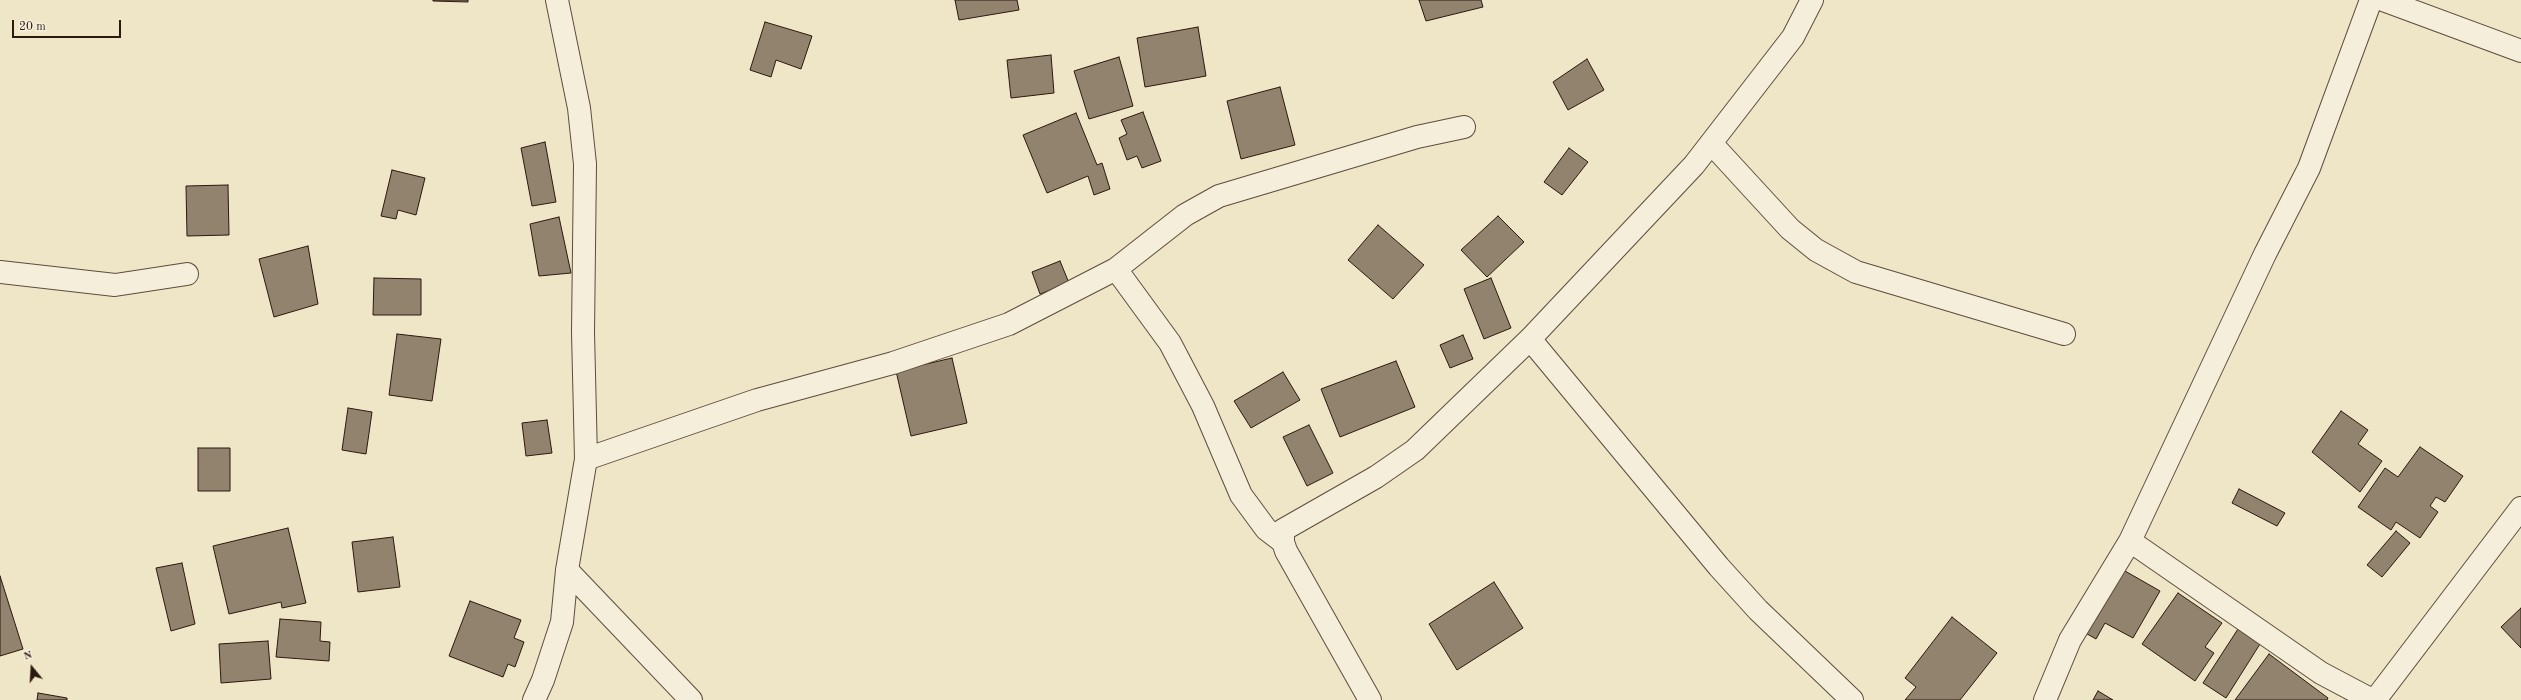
<!DOCTYPE html>
<style>
body{margin:0}
#map{position:relative;width:2521px;height:700px;overflow:hidden;background:#efe5c7;font-family:"Old Standard TT",serif}
canvas{display:block}
.north{position:absolute;left:12px;top:648px;width:40px;height:40px;-webkit-text-stroke:3px #f5eedb;paint-order:stroke;rotate:342deg;font-size:11px;font-weight:700;line-height:16px;text-align:center;color:#2c190e}
.north::after{content:'';display:block;margin:auto;width:14px;height:18px;background:#2c190e;clip-path:polygon(50% 0,100% 100%,50% 72%,0 100%)}
.scale{position:absolute;left:12px;top:20px;width:109px;height:18px;box-sizing:border-box;border:2px solid #2c190e;border-top:0;padding-left:5px;font-size:12px;line-height:14px;white-space:nowrap;color:#2c190e;-webkit-text-stroke:3px #f5eedb;paint-order:stroke}
</style>
<div id="map">
<canvas width="2521" height="700"></canvas>
<div class="north">N</div>
<div class="scale">20 m</div>
</div>
<script>
const ctx = document.querySelector('canvas').getContext('2d');
ctx.lineJoin = 'round';
function fill(path, color) { ctx.fillStyle = color; ctx.fill(path, 'evenodd'); }
const poly = rows => new Path2D(rows.map(r => 'M' + r).join(''));
function trace(path, color, width, dash) { ctx.strokeStyle = color; ctx.lineWidth = width; ctx.lineCap = dash ? 'butt' : 'round'; ctx.setLineDash(dash || []); ctx.stroke(path); }
const building = poly([
 [433,0,468,0,468,2,433,1,433,0],
 [955,0,1017,0,1019,10,959,20,955,0],
 [1419,0,1481,0,1483,7,1426,21,1419,0],
 [765,22,812,36,801,69,776,60,771,77,750,70,765,22],
 [1198,27,1206,76,1145,87,1137,38,1198,27],
 [1051,55,1054,93,1011,98,1007,60,1051,55],
 [1119,57,1133,106,1089,119,1074,71,1119,57],
 [1587,59,1604,90,1568,110,1553,82,1587,59],
 [1280,87,1295,145,1241,159,1227,101,1280,87],
 [1143,112,1161,161,1142,168,1137,156,1127,160,1119,138,1127,134,1121,120,1143,112],
 [1076,113,1097,165,1102,163,1110,189,1094,195,1088,176,1047,193,1023,135,1076,113],
 [545,142,556,202,532,206,521,148,545,142],
 [1569,148,1588,162,1562,195,1544,182,1569,148],
 [392,170,425,178,416,215,398,210,396,219,381,216,392,170],
 [228,185,229,235,187,236,186,186,228,185],
 [1498,216,1524,242,1487,277,1461,250,1498,216],
 [559,217,571,273,539,276,530,224,559,217],
 [1378,225,1424,265,1393,299,1348,260,1378,225],
 [308,246,318,304,274,317,259,259,308,246],
 [1060,261,1069,283,1040,294,1032,272,1060,261],
 [374,278,421,279,421,315,373,315,374,278],
 [1491,278,1511,328,1484,339,1464,289,1491,278],
 [397,334,441,339,432,401,389,395,397,334],
 [1463,335,1473,359,1450,368,1440,345,1463,335],
 [952,358,967,423,911,436,896,371,952,358],
 [1396,361,1415,407,1340,437,1321,389,1396,361],
 [1283,372,1300,400,1251,428,1234,401,1283,372],
 [348,408,372,412,366,454,342,450,348,408],
 [2341,411,2368,430,2358,444,2382,461,2360,492,2312,452,2341,411],
 [547,420,552,453,526,456,522,423,547,420],
 [1309,425,1333,473,1307,486,1283,437,1309,425],
 [2420,447,2463,476,2445,502,2436,497,2430,506,2438,512,2420,538,2396,522,2391,530,2358,507,2385,468,2398,477,2420,447],
 [198,448,230,448,230,491,198,491,198,448],
 [2239,489,2285,513,2277,526,2232,503,2239,489],
 [288,528,306,603,282,608,281,602,229,614,213,546,288,528],
 [2396,531,2410,543,2382,577,2367,565,2396,531],
 [393,537,400,587,358,592,352,542,393,537],
 [182,563,195,624,171,631,156,568,182,563],
 [2118,567,2160,591,2133,638,2105,623,2096,639,2082,631,2118,567],
 [0,576,23,649,0,656,0,576],
 [1494,582,1523,628,1457,670,1429,624,1494,582],
 [2178,593,2222,623,2205,647,2214,653,2195,681,2142,644,2178,593],
 [470,601,521,620,514,638,524,642,515,667,508,664,503,677,449,656,470,601],
 [2521,608,2521,648,2501,627,2521,608],
 [1952,617,1997,653,1960,700,1905,700,1916,687,1905,678,1952,617],
 [280,619,321,622,320,641,330,642,329,661,276,657,280,619],
 [2238,629,2260,644,2226,698,2203,683,2238,629],
 [268,641,271,679,221,683,219,644,268,641],
 [2269,654,2328,698,2327,700,2235,700,2269,654],
 [2098,691,2113,700,2093,700,2098,691],
 [38,693,67,698,67,700,37,700,38,693]
]);
fill(building, '#91836e');
trace(building, '#2c190e', 1);
const street = poly([
 [2383,0,2521,51],
 [1711,143,1790,229,1816,250,1856,272,2064,334],
 [1116,269,1170,343,1203,406,1241,495,1266,529,1283,542],
 [0,272,115,285,187,274],
 [1530,339,1719,567,1758,610,1852,700],
 [586,459,757,400,893,363,1009,324,1116,269,1185,215,1219,196,1417,137,1464,127],
 [2130,541,2321,673,2372,700],
 [567,570,691,700],
 [534,700,543,680,562,622,567,570,586,459,583,332,585,164,579,108,557,0],
 [1370,700,1286,551,1283,542,1283,530,1376,477,1415,450,1530,339,1694,165,1793,37,1812,0],
 [2045,700,2070,640,2130,541,2265,254,2309,168,2371,0],
 [2375,700,2521,508]
]);
trace(street, '#5d4c3c', 24);
trace(street, '#f5eedb', 22);
</script>
